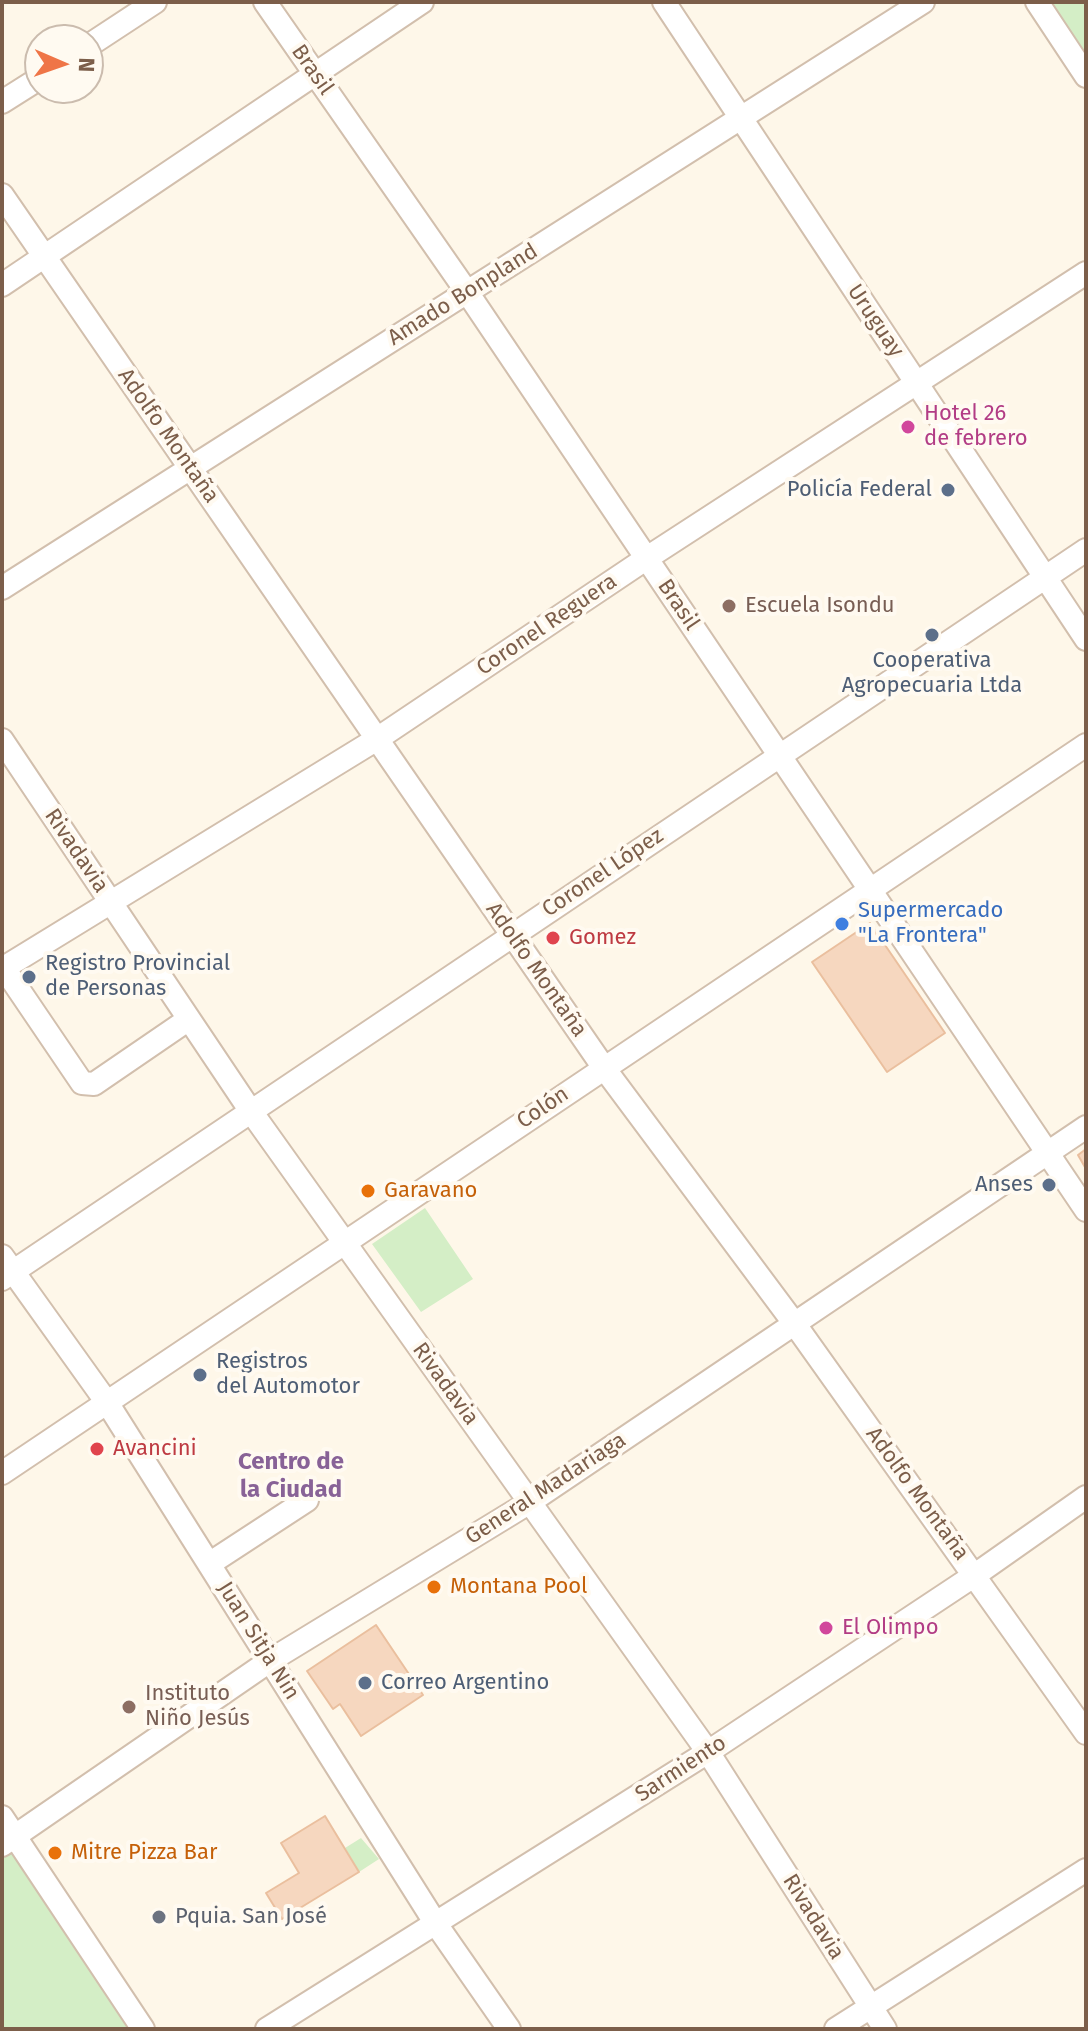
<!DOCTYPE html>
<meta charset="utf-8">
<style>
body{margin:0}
#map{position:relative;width:1088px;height:2031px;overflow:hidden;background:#fef7e9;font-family:"Fira Sans",sans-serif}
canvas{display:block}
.frame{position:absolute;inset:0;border:4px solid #7c5e4a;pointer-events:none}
.north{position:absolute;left:24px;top:24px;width:80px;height:80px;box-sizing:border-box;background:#fffaf1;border:2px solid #cbbcae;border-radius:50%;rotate:92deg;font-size:22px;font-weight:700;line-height:32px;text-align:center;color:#7c5e4a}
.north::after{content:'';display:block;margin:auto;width:28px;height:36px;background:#ef7547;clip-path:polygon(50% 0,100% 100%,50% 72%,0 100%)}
</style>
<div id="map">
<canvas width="1088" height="2031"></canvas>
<div class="frame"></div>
<div class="north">N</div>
</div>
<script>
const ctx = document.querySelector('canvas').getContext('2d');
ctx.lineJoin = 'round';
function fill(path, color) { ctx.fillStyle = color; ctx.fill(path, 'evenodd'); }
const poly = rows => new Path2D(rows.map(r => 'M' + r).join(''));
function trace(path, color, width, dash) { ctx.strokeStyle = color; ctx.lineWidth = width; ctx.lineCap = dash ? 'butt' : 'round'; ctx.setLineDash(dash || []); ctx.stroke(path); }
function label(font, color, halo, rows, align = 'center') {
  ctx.font = font + ' "Fira Sans",sans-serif'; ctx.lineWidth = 8; ctx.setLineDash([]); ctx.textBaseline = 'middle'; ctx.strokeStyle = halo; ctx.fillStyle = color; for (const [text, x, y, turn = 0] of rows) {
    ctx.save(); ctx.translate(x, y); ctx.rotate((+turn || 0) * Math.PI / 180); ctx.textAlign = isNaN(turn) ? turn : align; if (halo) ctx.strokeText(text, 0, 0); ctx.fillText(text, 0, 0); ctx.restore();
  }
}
fill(poly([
 [1046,2,1086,2,1086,63],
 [425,1208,473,1279,421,1312,372,1244],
 [361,1838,379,1859,359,1872,345,1848],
 [12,1848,133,2029,2,2029,2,1855]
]), '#d4eec6');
const building = poly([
 [870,923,945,1033,887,1072,812,962,870,923],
 [1086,1149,1086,1169,1078,1155,1086,1149],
 [376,1625,423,1695,361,1736,340,1704,333,1709,307,1671,376,1625],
 [325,1816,359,1872,282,1919,266,1893,299,1873,281,1843,325,1816]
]);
fill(building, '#f6d7bf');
trace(building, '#eabf9e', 2);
const minor = poly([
 [265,2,467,292,1086,1210],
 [664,2,1086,639],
 [1037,2,1086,76],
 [88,46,155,2],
 [2,102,40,78],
 [2,195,604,1068,794,1323,1086,1733],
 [2,285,422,2],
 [2,588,923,2],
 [2,740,250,1110,708,1752,885,2029],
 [4,968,82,1083,94,1084,189,1019],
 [2,969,377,739,647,558,1086,273],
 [2,1256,108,1404,436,1924,509,2029],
 [2,1279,1086,550],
 [2,1473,1086,745],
 [209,1564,307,1500],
 [2,1817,143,2029],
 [2,1845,271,1660,530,1502,1086,1127],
 [267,2029,708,1752,975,1575,1086,1497],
 [836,2029,1086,1870]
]);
trace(minor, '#d2bfad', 26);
trace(minor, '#fff', 22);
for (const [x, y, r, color] of [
 [908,427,8,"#d1479c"],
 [948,490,8,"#5c6f8a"],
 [729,606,8,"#8d6e63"],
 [932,635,8,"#5c6f8a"],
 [842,924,8,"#3f7fe0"],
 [553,938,8,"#e0444e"],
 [29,977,8,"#5c6f8a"],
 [1049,1185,8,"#5c6f8a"],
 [368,1191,8,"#e8710a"],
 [200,1375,8,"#5c6f8a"],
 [97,1449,8,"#e0444e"],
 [434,1587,8,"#e8710a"],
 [826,1628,8,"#d1479c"],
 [365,1683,8,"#5c6f8a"],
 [129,1707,8,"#8d6e63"],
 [55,1853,8,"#e8710a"],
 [159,1917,8,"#6b7280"]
]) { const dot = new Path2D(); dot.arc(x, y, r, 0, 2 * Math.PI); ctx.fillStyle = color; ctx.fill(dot); trace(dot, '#fffaf1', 3); }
label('22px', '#7c5e4a', '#fffaf1', [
 ["Brasil",312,70,55],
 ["Amado Bonpland",463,295,-32],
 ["Uruguay",875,321,56],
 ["Adolfo Montaña",168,436,55],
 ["Brasil",678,605,56],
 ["Coronel Reguera",547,625,-34],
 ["Rivadavia",76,851,56],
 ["Coronel López",603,873,-34],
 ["Adolfo Montaña",536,970,55],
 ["Colón",543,1108,-34],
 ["Rivadavia",445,1384,54],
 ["General Madariaga",546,1489,-33],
 ["Adolfo Montaña",917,1494,54],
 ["Juan Sitja Nin",258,1641,58],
 ["Sarmiento",681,1769,-33],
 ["Rivadavia",813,1917,58]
]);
label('22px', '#b23c85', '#fffaf1', [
 ["Hotel 26",924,414],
 ["de febrero",924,439],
 ["El Olimpo",842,1628]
], 'left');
label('22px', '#4e5e75', '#fffaf1', [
 ["Policía Federal",932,490,"right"],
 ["Cooperativa",932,661,"center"],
 ["Agropecuaria Ltda",932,686,"center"],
 ["Registro Provincial",45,964],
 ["de Personas",45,989],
 ["Anses",1033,1185,"right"],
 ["Registros",216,1362],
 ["del Automotor",216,1387],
 ["Correo Argentino",381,1683]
], 'left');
label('22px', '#785e54', '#fffaf1', [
 ["Escuela Isondu",745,606],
 ["Instituto",145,1694],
 ["Niño Jesús",145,1719]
], 'left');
label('22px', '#366cbe', '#fffaf1', [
 ["Supermercado",858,911],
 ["\"La Frontera\"",858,936]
], 'left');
label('22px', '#be3a42', '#fffaf1', [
 ["Gomez",569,938],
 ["Avancini",113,1449]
], 'left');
label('22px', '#c56008', '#fffaf1', [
 ["Garavano",384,1191],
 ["Montana Pool",450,1587],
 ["Mitre Pizza Bar",71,1853]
], 'left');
label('22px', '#5b616d', '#fffaf1', [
 ["Pquia. San José",175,1917]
], 'left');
label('bold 24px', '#886297', '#fffaf1', [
 ["Centro de",291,1462],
 ["la Ciudad",291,1490]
]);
</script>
